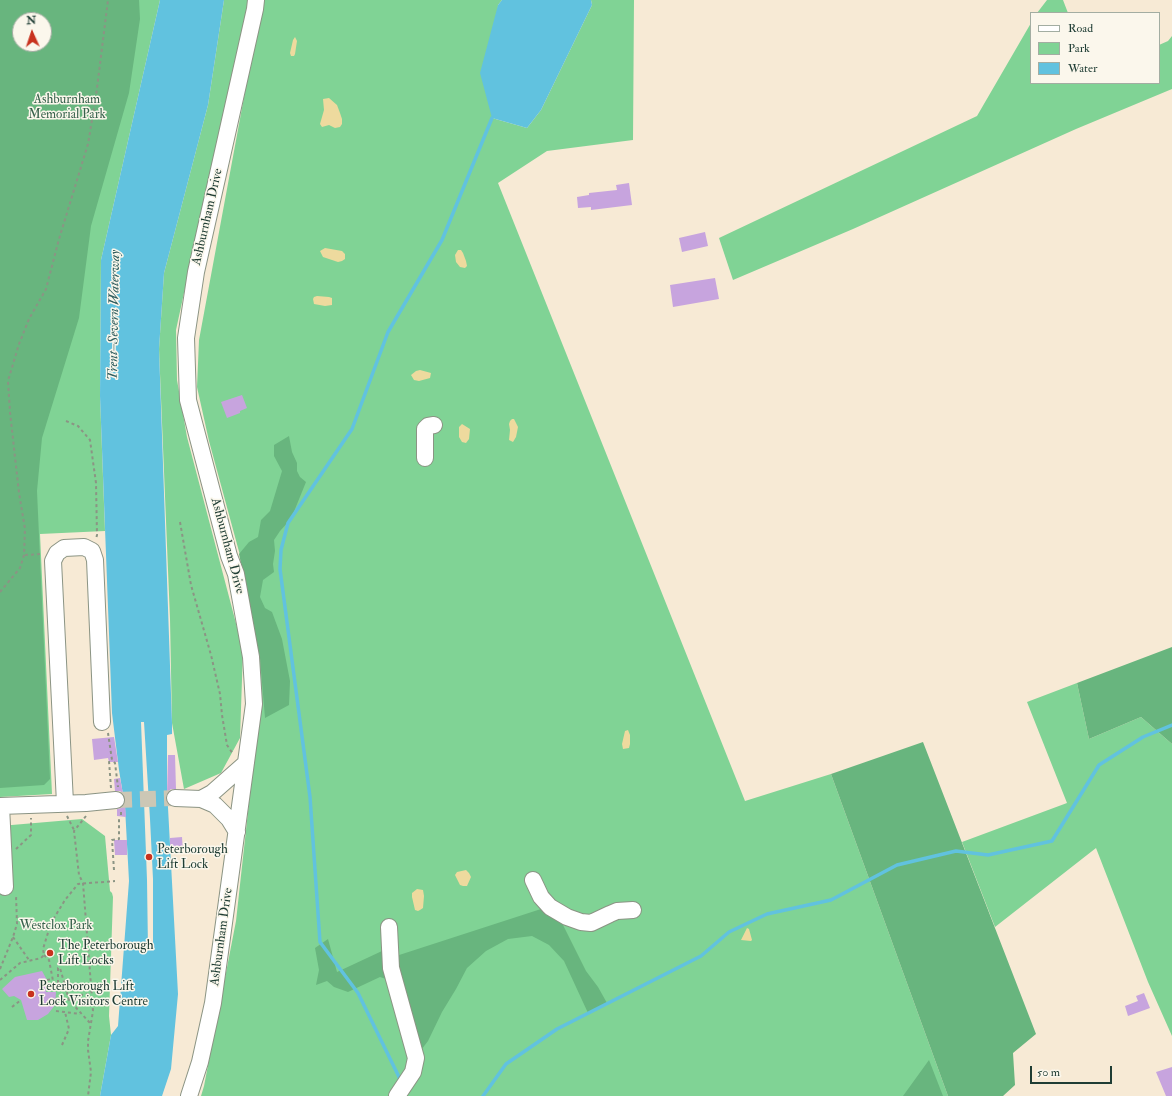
<!DOCTYPE html>
<meta charset="utf-8">
<style>
body{margin:0}
#map{position:relative;width:1172px;height:1096px;overflow:hidden;background:#f7ead5;font-family:"IM FELL Double Pica",serif}
canvas{display:block}
.legend{position:absolute;left:1030px;top:12px;width:130px;height:72px;box-sizing:border-box;background:#fbf7ec;border:1px solid #a3ada2;margin:0;padding:5px 7px;list-style:none;font-size:12px;color:#1f3d34}
.legend li{display:flex;align-items:center;gap:8px;height:20px}
.legend b{width:20px;border:1px solid #a3ada2}
.north{position:absolute;left:12px;top:12px;width:40px;height:40px;box-sizing:border-box;background:#fbf7ec;border:1px solid #a3ada2;border-radius:50%;rotate:357deg;font-size:11px;font-weight:700;line-height:16px;text-align:center;color:#1f3d34}
.north::after{content:'';display:block;margin:auto;width:14px;height:18px;background:#c8321e;clip-path:polygon(50% 0,100% 100%,50% 72%,0 100%)}
.scale{position:absolute;left:1030px;top:1066px;width:82px;height:18px;box-sizing:border-box;border:2px solid #1f3d34;border-top:0;padding-left:5px;font-size:12px;line-height:14px;white-space:nowrap;color:#1f3d34;-webkit-text-stroke:3px #fbf7ec;paint-order:stroke}
</style>
<div id="map">
<canvas width="1172" height="1096"></canvas>
<ul class="legend">
<li><b style="height:5px;background:#fff"></b>Road</li>
<li><b style="height:11px;background:#80d395"></b>Park</li>
<li><b style="height:11px;background:#61c2df"></b>Water</li>
</ul>
<div class="north">N</div>
<div class="scale">50 m</div>
</div>
<script>
const ctx = document.querySelector('canvas').getContext('2d');
ctx.lineJoin = 'round';
function fill(path, color) { ctx.fillStyle = color; ctx.fill(path, 'evenodd'); }
const poly = rows => new Path2D(rows.map(r => 'M' + r).join(''));
function trace(path, color, width, dash) { ctx.strokeStyle = color; ctx.lineWidth = width; ctx.lineCap = dash ? 'butt' : 'round'; ctx.setLineDash(dash || []); ctx.stroke(path); }
function label(font, color, halo, rows, align = 'center') {
  ctx.font = font + ' "IM FELL Double Pica",serif'; ctx.lineWidth = 3; ctx.setLineDash([]); ctx.textBaseline = 'middle'; ctx.strokeStyle = halo; ctx.fillStyle = color; for (const [text, x, y, turn = 0] of rows) {
    ctx.save(); ctx.translate(x, y); ctx.rotate((+turn || 0) * Math.PI / 180); ctx.textAlign = isNaN(turn) ? turn : align; if (halo) ctx.strokeText(text, 0, 0); ctx.fillText(text, 0, 0); ctx.restore();
  }
}
fill(poly([
 [0,0,160,0,101,260,100,396,105,531,40,534,52,794,0,797],
 [20,20,44,20,44,44,20,44],
 [224,0,251,0,240,54,207,186,176,330,177,380,187,437,243,650,240,738,221,773,184,789,172,723,170,619,159,349,164,273,208,105],
 [262,0,502,0,498,5,492,118,527,128,541,110,592,5,591,0,634,0,633,140,547,151,498,183,745,801,831,774,948,1096,201,1096,204,1086,236,921,254,757,260,661,241,559,209,441,197,387,199,340],
 [1047,0,1063,0,1068,13,1037,13],
 [1031,23,1031,83,1159,83,1159,45,1168,41,1172,36,1172,89,1076,129,853,229,733,280,719,238,977,116],
 [1077,683,1089,739,1141,717,1172,744,1172,1036,1148,982,1096,848,995,927,962,842,1067,803,1027,702],
 [82,819,105,836,110,891,112,893,113,897,109,1016,111,1035,100,1096,0,1096,0,826]
]), '#80d395');
fill(poly([
 [0,0,139,0,140,19,129,93,91,226,79,318,42,438,37,491,50,779,44,785,0,788],
 [20,20,44,20,44,44,20,44],
 [289,436,292,452,297,463,297,471,300,477,306,482,291,519,280,531,274,540,275,551,273,564,274,572,263,580,260,597,265,608,272,612,282,639,290,681,289,705,265,718,260,658,239,554,249,542,258,537,261,520,270,511,282,471,274,456,274,445],
 [1172,647,1172,744,1141,717,1089,739,1077,683],
 [923,742,1036,1034,1013,1053,1015,1085,1003,1096,948,1096,831,774],
 [541,909,559,917,586,971,598,987,607,1003,588,1013,564,961,549,945,532,936,508,939,486,951,467,968,456,989,442,1012,428,1041,418,1054,393,957],
 [328,939,337,972,382,951,386,979,380,977,348,992,334,987,327,981,316,985,319,970,315,948],
 [929,1060,943,1096,903,1096]
]), '#68b57e');
fill(poly([
 [295,37,297,41,295,54,294,56,291,56,290,53,293,40],
 [329,98,337,105,340,113,342,119,342,124,340,127,335,128,329,125,322,127,320,124,324,110,323,99],
 [325,248,342,251,345,254,345,259,342,261,338,262,323,257,320,251],
 [458,250,461,250,463,253,466,261,467,266,465,268,460,267,456,262,455,255],
 [317,296,329,297,332,298,332,305,325,306,314,304,313,299,314,297],
 [420,370,431,373,430,378,419,381,414,380,411,375,416,371],
 [512,419,514,419,518,427,516,437,513,442,509,440,510,430,509,424,510,421],
 [462,424,470,429,469,439,466,443,462,442,459,437,459,427],
 [628,730,630,735,630,744,629,748,623,749,622,744,625,731],
 [466,870,469,873,471,877,467,886,463,886,460,885,455,875,457,872],
 [417,889,423,890,424,896,423,908,420,910,418,911,415,910,412,897,412,893],
 [747,928,749,929,752,940,751,941,741,940]
]), '#eeda9e');
fill(poly([
 [160,0,224,0,208,105,164,273,159,349,172,723,172,734,167,735,167,789,178,994,171,1069,162,1096,100,1096,111,1035,118,1026,129,881,125,807,119,770,112,713,100,396,101,260],
 [141,722,144,722,150,819,153,879,153,950,148,950,147,880],
 [502,0,591,0,592,5,541,110,527,128,492,118,480,73,498,5]
]), '#61c2df');
trace(poly([
 [400,1082,399,1077,358,993,320,942,310,797,280,569,281,550,288,523,352,429,388,332,442,240,492,118],
 [483,1096,506,1064,557,1029,701,956,729,932,767,914,831,900,897,865,956,851,988,855,1052,841,1099,765,1143,737,1172,725]
]), '#61c2df', 3.5);
fill(poly([
 [629,183,632,205,591,210,591,207,578,208,577,197,589,195,589,193,617,190,616,185],
 [705,232,708,246,682,252,679,238],
 [715,278,719,299,673,307,670,285],
 [242,395,247,408,240,411,240,413,227,418,221,402],
 [114,737,118,762,109,762,108,758,94,760,92,739],
 [168,755,175,755,176,789,171,789,167,793],
 [120,778,123,794,120,791,115,791,114,779],
 [125,804,126,817,117,816,117,809,121,808],
 [182,837,183,852,170,852,170,838],
 [114,840,127,840,127,855,115,855],
 [42,971,47,980,46,992,56,992,55,1005,48,1014,38,1020,27,1020,21,1000,14,996,9,997,2,989,15,977],
 [1144,993,1150,1008,1128,1016,1125,1006,1138,1001,1136,996],
 [1172,1067,1172,1096,1166,1096,1156,1072]
]), '#c7a4de');
trace(poly([
 [116,800,175,798]
]), '#ccc7b5', 16, [16, 8]);
const minor = poly([
 [425,458,425,429,428,426,434,425],
 [175,798,201,799,215,805,229,819,237,832],
 [201,799,212,793,246,763],
 [65,803,53,561,57,553,64,548,84,547,92,551,95,560,102,722],
 [0,806,86,803,116,800],
 [1,806,5,887],
 [533,880,541,897,550,907,567,917,581,922,591,923,610,914,617,911,633,910],
 [389,927,391,968,416,1058,413,1072,397,1096],
 [189,1096,200,1062,213,1003,254,704,251,657,236,574,229,556,188,400,186,338,196,272,255,9,256,0]
]);
trace(minor, '#8b9484', 18);
trace(poly([
 [66,421,78,426,90,440,96,483,97,535,96,539],
 [180,522,191,585,211,655,220,694,222,715,227,745,233,754],
 [25,555,42,554],
 [0,592,20,568,24,555,25,529,19,493,10,412,8,381,19,344,29,319,46,289,59,239,88,144,96,96,108,0],
 [108,733,112,760,115,763,118,787],
 [111,788,109,761,112,760],
 [121,812,121,818],
 [67,816,74,830],
 [86,816,74,831,79,875,83,883,93,1011,88,1041,88,1050,91,1072,88,1096],
 [16,849,31,835,31,818],
 [114,870,112,840,119,839,119,818],
 [13,937,29,960],
 [44,955,49,960,54,986,58,991,58,968,60,968,69,1000,90,1023],
 [0,969,13,937,17,924,16,895],
 [0,980,20,963,41,958,44,955,43,949,51,923,65,900,78,884,115,881],
 [47,980,53,979],
 [68,996,92,994],
 [12,1007,21,1000],
 [56,1011,80,1014],
 [62,1045,69,1029,65,1012]
]), '#8b9484', 2, [3, 3]);
trace(minor, '#fff', 16);
for (const [x, y, r, color] of [
 [149,857,4,"#c8321e"],
 [50,953,4,"#c8321e"],
 [31,994,4,"#c8321e"]
]) { const dot = new Path2D(); dot.arc(x, y, r, 0, 2 * Math.PI); ctx.fillStyle = color; ctx.fill(dot); trace(dot, '#fbf7ec', 1.5); }
label('13px', '#37624c', '#fbf7ec', [
 ["Ashburnham",67,100],
 ["Memorial Park",67,115],
 ["Westclox Park",56,926]
]);
label('13px', '#1f3d34', '#fbf7ec', [
 ["Ashburnham Drive",208,217,-77],
 ["Ashburnham Drive",227,546,75],
 ["Ashburnham Drive",222,937,-82]
]);
label('13px', '#1f3d34', '#fbf7ec', [
 ["Peterborough",157,850],
 ["Lift Lock",157,865],
 ["The Peterborough",58,946],
 ["Lift Locks",58,961],
 ["Peterborough Lift",39,987],
 ["Lock Visitors Centre",39,1002]
], 'left');
label('italic 14px', '#305e5f', '#fbf7ec', [
 ["Trent–Severn Waterway",115,315,-89]
]);
</script>
